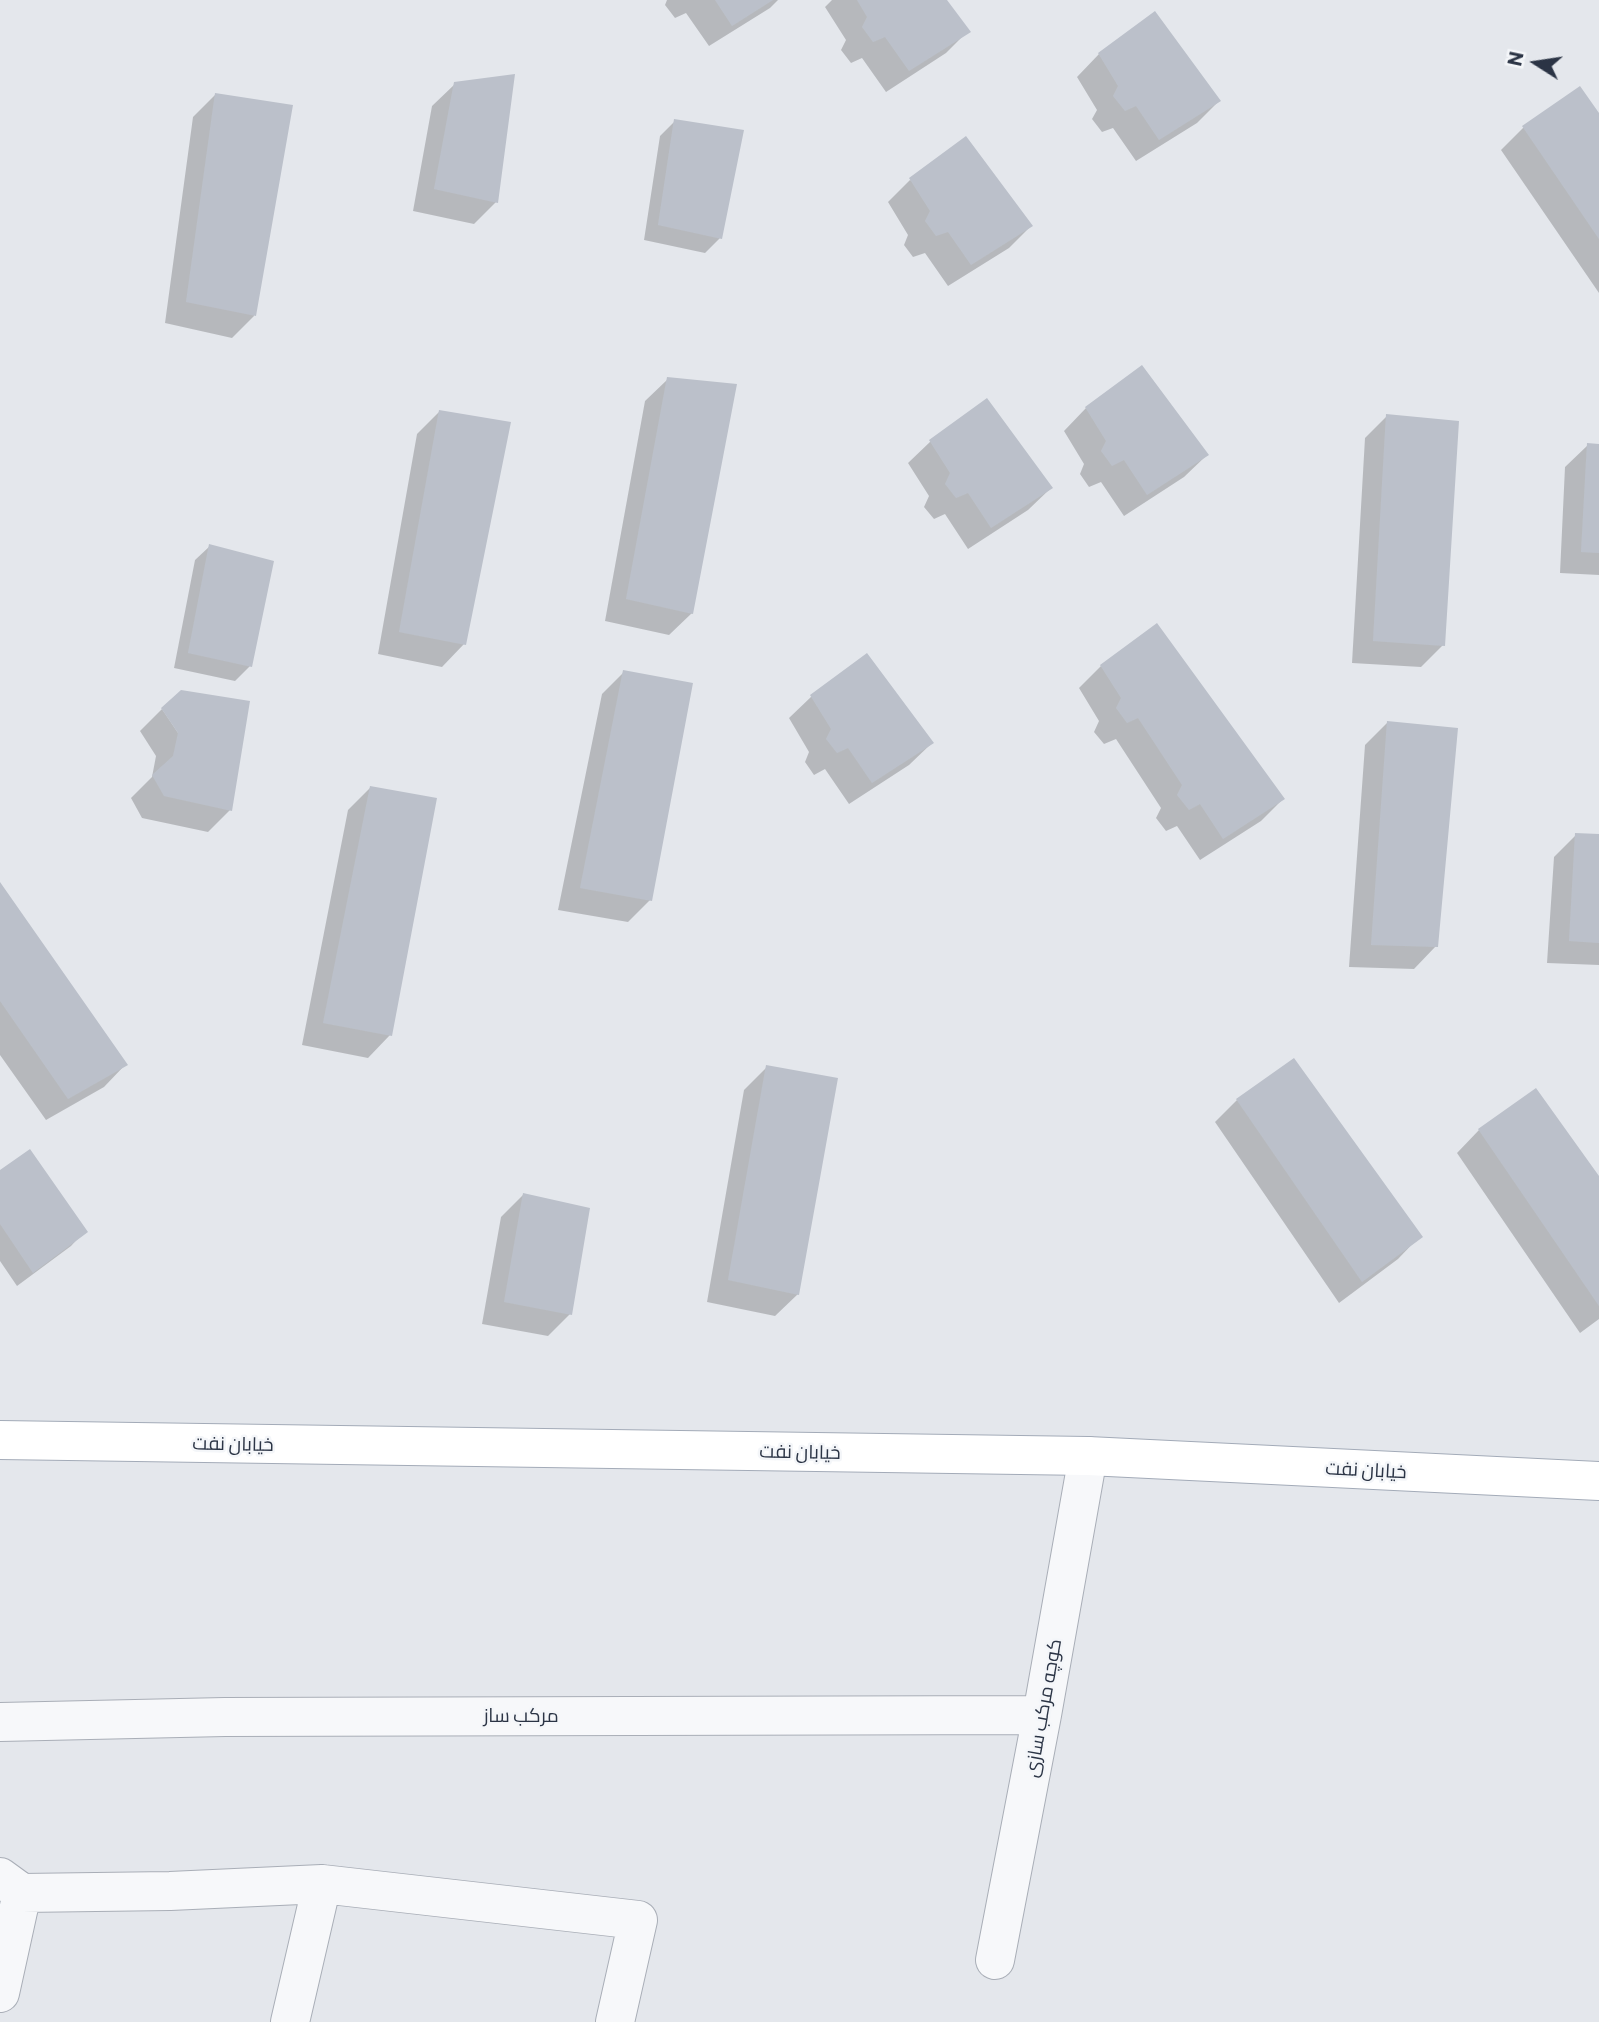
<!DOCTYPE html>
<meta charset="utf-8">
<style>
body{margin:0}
#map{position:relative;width:1599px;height:2022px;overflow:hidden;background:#e4e7ec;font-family:Commissioner,sans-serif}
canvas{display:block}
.north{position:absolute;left:1501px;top:28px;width:70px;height:70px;-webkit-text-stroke:5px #f4f6f9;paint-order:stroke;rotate:282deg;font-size:19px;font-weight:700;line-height:28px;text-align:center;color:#2b3445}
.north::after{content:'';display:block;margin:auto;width:24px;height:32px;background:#2b3445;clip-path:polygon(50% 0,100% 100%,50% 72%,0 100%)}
</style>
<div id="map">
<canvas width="1599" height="2022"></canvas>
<div class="north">N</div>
</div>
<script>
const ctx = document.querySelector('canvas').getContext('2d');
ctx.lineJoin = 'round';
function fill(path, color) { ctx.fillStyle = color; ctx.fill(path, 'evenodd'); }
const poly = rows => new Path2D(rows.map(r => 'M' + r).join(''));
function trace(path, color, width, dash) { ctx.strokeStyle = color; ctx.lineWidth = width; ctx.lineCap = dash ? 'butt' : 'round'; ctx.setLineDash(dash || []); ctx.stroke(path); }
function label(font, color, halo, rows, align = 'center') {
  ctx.font = font + ' Commissioner,Cairo,sans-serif'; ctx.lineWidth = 5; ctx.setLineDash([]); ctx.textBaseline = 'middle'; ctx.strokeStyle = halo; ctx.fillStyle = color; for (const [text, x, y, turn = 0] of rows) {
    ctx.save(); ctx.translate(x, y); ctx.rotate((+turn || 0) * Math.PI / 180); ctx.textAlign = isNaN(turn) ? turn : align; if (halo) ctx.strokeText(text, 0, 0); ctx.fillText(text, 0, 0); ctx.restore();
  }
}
fill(poly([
 [667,0,778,0,770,8,709,46,686,13,675,18,665,5],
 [832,0,945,0,968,31,946,53,886,92,862,58,851,63,841,50,846,40,825,7],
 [1099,54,1219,101,1197,123,1136,161,1113,128,1102,132,1092,119,1097,110,1077,77],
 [455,84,496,202,474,224,413,211,432,106],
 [215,95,254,316,232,338,165,323,193,117],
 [1599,116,1599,293,1501,150,1523,128],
 [675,121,720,238,705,253,644,240,660,136],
 [910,180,1031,226,1009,248,948,286,925,253,913,257,904,245,908,235,888,202],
 [668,379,692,613,669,635,605,621,645,401],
 [1086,408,1207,455,1184,477,1124,516,1101,482,1089,487,1080,474,1084,464,1064,431],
 [439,412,464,644,442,667,378,654,417,434],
 [1387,416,1443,645,1421,667,1352,663,1365,438],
 [931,441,1051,488,1028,510,968,549,945,514,934,519,924,507,929,496,908,463],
 [1588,445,1599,445,1599,575,1560,573,1565,467],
 [210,546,250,666,235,681,174,668,195,560],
 [1101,666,1283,799,1261,821,1200,860,1177,826,1166,831,1156,818,1161,808,1116,739,1104,744,1094,732,1099,721,1079,688],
 [624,672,650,900,628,922,558,910,602,694],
 [812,696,932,743,909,765,849,804,825,769,814,775,805,762,809,752,789,718],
 [162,709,230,810,208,832,142,818,131,798,152,777,156,756,140,731],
 [1387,723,1436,946,1414,969,1349,967,1365,745],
 [371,787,390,1035,368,1058,302,1045,348,810],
 [1576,835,1599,835,1599,965,1547,963,1554,857],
 [0,885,126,1064,104,1087,46,1120,0,1055],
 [767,1067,798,1294,775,1316,707,1302,744,1090],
 [1237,1100,1420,1236,1398,1259,1339,1303,1215,1122],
 [1479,1130,1599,1179,1599,1319,1580,1333,1457,1153],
 [0,1172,85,1231,71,1246,17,1286,0,1261],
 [523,1195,570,1314,548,1336,482,1324,501,1217]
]), '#0003');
fill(poly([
 [715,0,773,0,732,26],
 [857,0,947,0,971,32,909,71,885,37,873,42,862,27,867,17],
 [1155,11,1221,101,1159,140,1136,106,1125,111,1113,96,1118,86,1098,53],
 [515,74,498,203,434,189,454,82],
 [1580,86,1599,113,1599,239,1522,126],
 [215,93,293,105,256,316,186,302],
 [674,119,744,130,722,239,658,225],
 [966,136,1033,226,971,265,948,232,936,236,925,221,930,211,909,178],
 [1142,365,1209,455,1147,495,1124,460,1112,466,1101,451,1106,441,1085,407],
 [667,377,737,384,693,614,626,599],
 [987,398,1053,488,991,528,968,493,956,498,945,484,950,473,929,440],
 [439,410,511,422,466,645,399,632],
 [1386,414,1459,421,1445,646,1373,641],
 [1587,443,1599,444,1599,553,1581,552],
 [209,544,274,561,252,667,188,653],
 [1157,623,1285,799,1223,839,1200,804,1189,810,1177,795,1182,785,1138,718,1127,723,1116,708,1121,698,1100,665],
 [867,653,934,743,872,783,848,748,837,753,826,739,831,729,810,695],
 [623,670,693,683,652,901,580,888],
 [181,690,250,701,232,811,164,796,152,775,173,756,178,733,161,708],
 [1387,721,1458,728,1438,947,1371,945],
 [370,786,437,798,392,1036,323,1023],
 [1575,833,1599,834,1599,943,1569,941],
 [0,882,128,1065,68,1099,0,1001],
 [1294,1058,1423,1237,1362,1282,1236,1099],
 [766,1065,838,1078,799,1295,728,1280],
 [1536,1088,1599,1176,1599,1306,1478,1129],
 [30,1149,88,1232,33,1273,0,1224,0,1170],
 [523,1193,590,1208,572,1315,504,1302]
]), '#bbc0ca');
const minor = poly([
 [0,1722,225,1717,1042,1715],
 [0,1877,22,1893,170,1891,322,1884,638,1920,615,2022],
 [995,1960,1042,1715,1088,1456],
 [0,1993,22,1893],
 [290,2022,322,1884]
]);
const major = poly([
 [0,1440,1088,1456,1599,1481]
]);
trace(minor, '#a9aeb7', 40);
trace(major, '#a3abb8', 40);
trace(minor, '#f7f8fa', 38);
trace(major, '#fff', 38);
label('19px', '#2b3445', '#f4f6f9', [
 ["خیابان نفت",233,1444,1],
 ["خیابان نفت",800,1452,1],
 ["خیابان نفت",1366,1470,3],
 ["کوچه مرکب سازی",1043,1708,-80],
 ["مرکب ساز",521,1716]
]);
</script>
